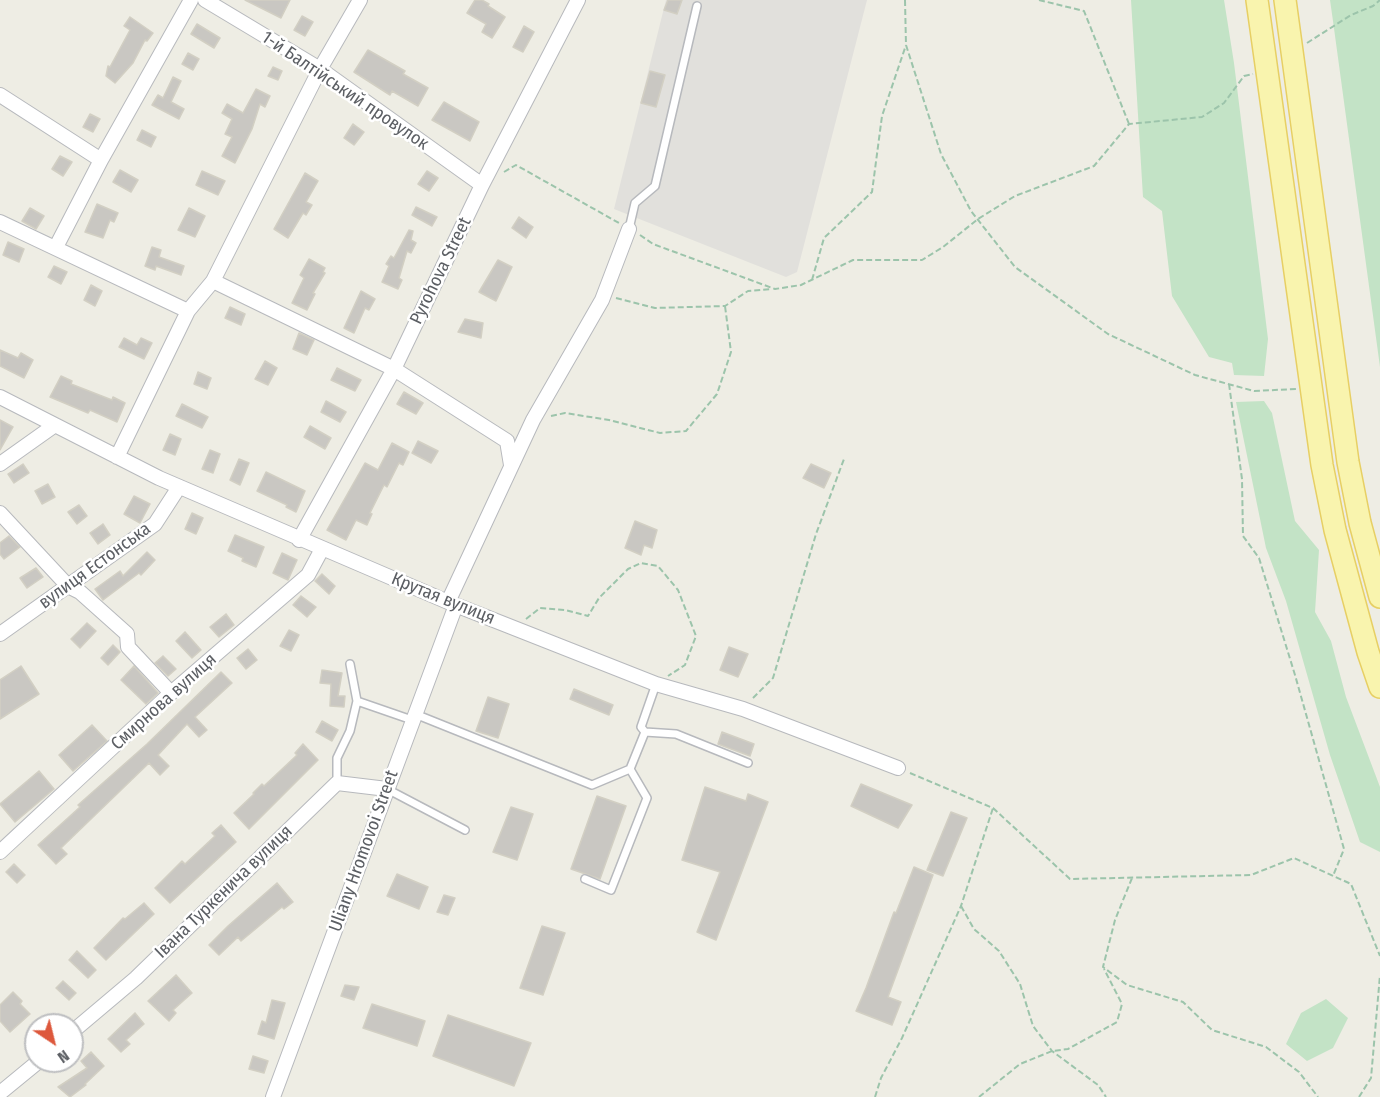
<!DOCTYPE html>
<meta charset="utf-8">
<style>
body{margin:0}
#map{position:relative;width:1380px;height:1097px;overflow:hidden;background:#eeede4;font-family:"Fira Sans Condensed",sans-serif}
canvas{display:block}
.north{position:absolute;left:24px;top:1013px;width:60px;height:60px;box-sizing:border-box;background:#fff;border:2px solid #bebfc1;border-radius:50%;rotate:145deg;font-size:16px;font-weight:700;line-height:24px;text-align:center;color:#5c5f64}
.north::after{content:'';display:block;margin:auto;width:21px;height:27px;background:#dd583c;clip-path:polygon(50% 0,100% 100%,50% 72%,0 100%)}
</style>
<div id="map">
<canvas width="1380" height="1097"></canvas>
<div class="north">N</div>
</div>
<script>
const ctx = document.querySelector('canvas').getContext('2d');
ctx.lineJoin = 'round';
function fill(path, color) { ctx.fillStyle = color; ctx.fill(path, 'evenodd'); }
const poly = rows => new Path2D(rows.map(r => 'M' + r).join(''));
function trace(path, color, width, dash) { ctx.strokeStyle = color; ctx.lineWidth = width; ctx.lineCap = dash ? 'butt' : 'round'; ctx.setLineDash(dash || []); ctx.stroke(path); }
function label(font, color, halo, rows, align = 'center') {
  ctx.font = font + ' "Fira Sans Condensed",sans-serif'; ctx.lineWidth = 5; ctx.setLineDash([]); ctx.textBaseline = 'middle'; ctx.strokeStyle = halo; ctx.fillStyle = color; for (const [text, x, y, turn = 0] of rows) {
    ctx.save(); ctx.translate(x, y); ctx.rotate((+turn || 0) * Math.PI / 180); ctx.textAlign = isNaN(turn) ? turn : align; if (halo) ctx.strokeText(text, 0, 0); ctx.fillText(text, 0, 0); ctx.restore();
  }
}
fill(poly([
 [666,0,867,0,797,272,786,277,614,209]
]), '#e1e0dc');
fill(poly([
 [1131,0,1224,0,1234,63,1268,339,1264,376,1234,375,1232,363,1209,357,1172,296,1162,211,1143,197],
 [1330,0,1380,0,1380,367,1333,21],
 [1264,401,1272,413,1295,521,1319,550,1315,612,1331,641,1346,697,1380,787,1380,852,1360,842,1330,755,1286,601,1266,548,1236,402],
 [1326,999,1348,1018,1333,1048,1307,1061,1286,1044,1301,1013]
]), '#c3e3c6');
const building = poly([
 [245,0,290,0,281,18,245,0],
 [475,0,482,0,489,4,488,6,505,17,492,38,482,32,486,24,467,13,475,0],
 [668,0,682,0,677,14,664,10,668,0],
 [302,16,313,22,305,36,294,30,302,16],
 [130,17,153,33,147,41,145,40,133,63,115,83,106,76,108,66,110,67,130,30,124,26,130,17],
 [197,24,220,38,214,48,191,34,197,24],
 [524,26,534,32,523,52,513,47,524,26],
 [368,50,405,71,403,74,428,88,418,106,392,91,390,95,354,72,368,50],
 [188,53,199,59,193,70,182,64,188,53],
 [273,67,282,71,278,80,268,76,273,67],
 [650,71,665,75,656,107,641,103,650,71],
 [173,77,181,81,171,102,184,109,179,119,152,105,158,95,163,98,173,77],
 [256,89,270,96,265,107,260,104,252,129,235,163,222,156,232,137,225,134,232,119,222,113,227,104,243,113,256,89],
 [444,102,479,122,470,141,432,120,444,102],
 [90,114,100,119,93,132,83,127,90,114],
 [353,124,364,132,354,145,344,138,353,124],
 [142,130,156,137,151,147,137,140,142,130],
 [60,156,72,162,63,176,52,169,60,156],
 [120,170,138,180,131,192,113,182,120,170],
 [202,171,225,181,218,195,196,185,202,171],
 [427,171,438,178,429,191,418,184,427,171],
 [305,173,318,181,306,202,312,205,306,215,303,213,288,238,274,229,305,173],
 [97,204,118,213,114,222,110,220,103,238,85,232,97,204],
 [416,207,437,217,432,226,412,215,416,207],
 [30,208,44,216,36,229,22,221,30,208],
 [189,208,205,216,195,237,178,230,189,208],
 [519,217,533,227,526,238,512,228,519,217],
 [409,230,413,231,411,240,416,243,411,253,407,251,399,278,402,280,398,289,382,282,389,266,386,264,391,256,394,258,409,230],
 [8,242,24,249,19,262,3,255,8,242],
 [152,247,161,250,159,257,184,266,181,275,156,266,155,270,145,266,152,247],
 [309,259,325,268,323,272,325,273,313,293,315,294,307,310,292,303,304,278,300,275,309,259],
 [498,260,512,267,496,301,479,292,498,260],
 [54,266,67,272,61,284,48,277,54,266],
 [91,285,102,291,95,306,84,300,91,285],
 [361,291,375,299,369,310,365,308,354,333,344,328,361,291],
 [230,307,245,314,241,325,225,318,230,307],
 [465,319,483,323,481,338,458,332,465,319],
 [299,333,314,340,307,355,293,349,299,333],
 [124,338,137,345,141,338,152,343,144,359,119,347,124,338],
 [0,350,18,358,21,353,33,360,24,378,0,366,0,350],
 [265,361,277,368,268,385,255,379,265,361],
 [337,368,361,380,355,391,331,380,337,368],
 [198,372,211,378,207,389,194,384,198,372],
 [61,376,72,381,71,384,112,400,113,397,125,403,117,422,90,410,88,413,50,397,61,376],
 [404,392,423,403,416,414,397,404,404,392],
 [326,401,346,412,340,422,321,412,326,401],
 [182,404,208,417,202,428,176,416,182,404],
 [0,420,13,427,0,450,0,420],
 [310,426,331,438,325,449,304,437,310,426],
 [170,434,181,439,175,455,163,450,170,434],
 [418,441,438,451,431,463,412,453,418,441],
 [392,443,409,452,403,465,399,463,387,487,384,485,370,513,372,514,367,525,356,520,346,540,327,530,365,463,378,470,392,443],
 [210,450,220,454,213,473,202,469,210,450],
 [239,459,249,463,240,485,230,480,239,459],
 [23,464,29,473,14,483,8,474,23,464],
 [811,464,831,473,824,488,803,478,811,464],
 [266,472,305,491,296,512,286,507,287,505,257,491,266,472],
 [48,484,55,497,42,504,35,491,48,484],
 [134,496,150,504,140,523,124,514,134,496],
 [79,505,87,516,77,524,68,512,79,505],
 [192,513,203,518,196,534,185,529,192,513],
 [635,521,657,530,652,548,644,545,641,555,625,548,635,521],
 [103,524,110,535,98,544,90,533,103,524],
 [235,535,264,547,256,567,242,561,243,558,228,551,235,535],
 [9,536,20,547,4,559,0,554,0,543,9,536],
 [147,552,155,560,141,575,139,573,103,600,95,589,120,571,123,576,147,552],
 [282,553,297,560,288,580,273,573,282,553],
 [36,568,43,577,27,588,20,578,36,568],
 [322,574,335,586,329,594,315,581,322,574],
 [301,596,316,607,307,617,293,605,301,596],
 [226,614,234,625,219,637,210,627,226,614],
 [87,623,96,631,80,648,71,639,87,623],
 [289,630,299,635,291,651,280,646,289,630],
 [185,632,201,650,192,658,176,641,185,632],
 [113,645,120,652,108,665,101,658,113,645],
 [729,647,748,654,738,677,720,670,729,647],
 [248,649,257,660,246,669,237,658,248,649],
 [163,656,176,669,168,676,155,663,163,656],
 [21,666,39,694,0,719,0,680,21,666],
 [134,666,158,693,146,704,121,680,134,666],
 [322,670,342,673,338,696,345,696,344,707,330,706,331,684,320,683,322,670],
 [221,672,232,683,195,717,207,730,199,737,187,724,158,755,169,766,160,775,149,763,61,848,67,854,56,864,38,845,80,807,78,805,147,744,221,672],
 [574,689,613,705,609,715,570,699,574,689],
 [488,697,509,704,498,738,476,731,488,697],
 [322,721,338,730,332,741,316,732,322,721],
 [92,725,107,741,73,771,59,755,92,725],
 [722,732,754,744,750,756,718,744,722,732],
 [303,744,318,760,249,829,234,813,254,794,253,793,262,784,264,786,297,755,295,753,303,744],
 [39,771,54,789,15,822,0,804,39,771],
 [861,784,912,805,898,828,851,806,861,784],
 [705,787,746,801,748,794,768,802,716,940,697,932,720,872,682,860,705,787],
 [597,796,626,806,600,879,571,869,597,796],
 [511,807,533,814,517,860,493,852,511,807],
 [951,812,967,818,943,876,927,870,951,812],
 [221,825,236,842,170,903,155,888,182,861,185,864,215,836,212,833,221,825],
 [14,864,25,875,17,883,6,872,14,864],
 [914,867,933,875,888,997,901,1002,892,1025,856,1011,866,988,894,912,896,913,914,867],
 [397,874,428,887,419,909,387,896,397,874],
 [277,883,293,902,284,909,282,907,241,941,238,937,219,955,209,945,228,926,277,883],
 [444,895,455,898,448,915,437,912,444,895],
 [144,903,154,914,106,960,94,948,123,918,125,919,144,903],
 [542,926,565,933,543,995,520,988,542,926],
 [77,951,96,970,88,978,69,960,77,951],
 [176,975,192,993,173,1010,176,1013,169,1021,148,1001,176,975],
 [63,981,76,993,69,1000,56,988,63,981],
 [345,985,359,987,354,1000,341,996,345,985],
 [13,992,22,1001,20,1004,30,1014,10,1032,0,1021,0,1005,13,992],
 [272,1000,285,1003,274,1039,258,1034,262,1021,266,1023,272,1000],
 [372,1004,425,1021,417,1046,363,1028,372,1004],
 [135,1013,144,1024,126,1040,130,1044,121,1052,108,1039,135,1013],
 [448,1015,531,1043,514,1086,433,1056,448,1015],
 [91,1052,104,1066,85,1084,86,1085,70,1097,58,1087,87,1068,81,1061,91,1052],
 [253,1056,268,1061,264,1073,249,1069,253,1056]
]);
fill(building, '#c9c7c2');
trace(building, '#d2cfc3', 1.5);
const lane = poly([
 [629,229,635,203,655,186,697,6],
 [357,701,412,720],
 [415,714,592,785,630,769,645,732,676,734,748,763],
 [645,732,641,727,656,684],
 [337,783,337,758,350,731,357,701,350,664],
 [387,789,465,830],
 [585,879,611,890,647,798,630,769]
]);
const street = poly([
 [205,0,320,69,482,185],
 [0,95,101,160],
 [0,222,188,311],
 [56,247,101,160,191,0],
 [213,281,394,369,507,441,511,465],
 [0,397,159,478,448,602,656,684,743,709,898,768],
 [117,457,188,311,213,281,320,69,360,0],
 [0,464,55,425],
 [0,513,68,586,80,592,127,634,128,647,171,693],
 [299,540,394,369,482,185,578,0],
 [448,602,533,420,602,300,629,229],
 [0,634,155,524,179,487],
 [0,852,171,693,308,575,322,549],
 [72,1032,136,978,337,783,387,789],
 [0,1093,39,1061],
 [273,1097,456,605]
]);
const primary = poly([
 [1257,0,1322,465,1335,530,1368,652,1380,687],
 [1285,0,1348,462,1360,523,1380,597]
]);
trace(lane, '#b7b9bd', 10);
trace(street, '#b7b9bd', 16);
trace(primary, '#e7cf64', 24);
trace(poly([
 [905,0,906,45,941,154,971,211,1015,267,1108,334,1195,375,1254,391,1296,389],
 [1039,0,1084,11,1129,124],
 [1307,43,1351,15,1373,6,1380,0],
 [504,172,516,165,619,223],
 [640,235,653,244,775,289,801,285,853,260,922,260,943,247,978,219,1015,196,1094,166,1129,124,1202,117,1224,103,1244,76,1253,74],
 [812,280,824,238,872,192,882,116,906,45],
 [616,298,655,308,725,306,748,291,772,289],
 [1229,384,1242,479,1243,536,1259,558,1295,675,1344,849,1333,876],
 [551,416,565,413,609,420,660,433,686,431,717,394,731,352,725,306],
 [526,619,540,608,565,610,588,616,599,598,628,569,641,563,658,566,678,590,696,636,685,665,668,676],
 [753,698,773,678,816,534,844,459],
 [910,773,993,808,1070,879,1251,875,1294,858,1351,884,1380,956],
 [1132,878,1115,920,1103,967,1127,985,1183,1002,1212,1030,1266,1047,1299,1072,1318,1097],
 [961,906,974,929,999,951,1020,984,1033,1026,1052,1051,1098,1085,1106,1097],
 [875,1097,881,1078,902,1038,961,906,993,808],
 [979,1097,1020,1064,1052,1051,1068,1049,1117,1022,1122,1004,1104,969],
 [1359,1097,1371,1078,1380,975]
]), '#9cc4ab', 2, [6, 3]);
trace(lane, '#fff', 7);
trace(street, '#fff', 14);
trace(primary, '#f9f4ae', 21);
label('18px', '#5c5f64', '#fff', [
 ["1-й Балтійський провулок",345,91,34],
 ["Pyrohova Street",441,271,-64],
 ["вулиця Естонська",95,566,-36],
 ["Крутая вулиця",443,599,22],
 ["Смирнова вулиця",164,702,-42],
 ["Uliany Hromovoi Street",364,851,-70],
 ["Івана Туркенича вулиця",224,892,-44]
]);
</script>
